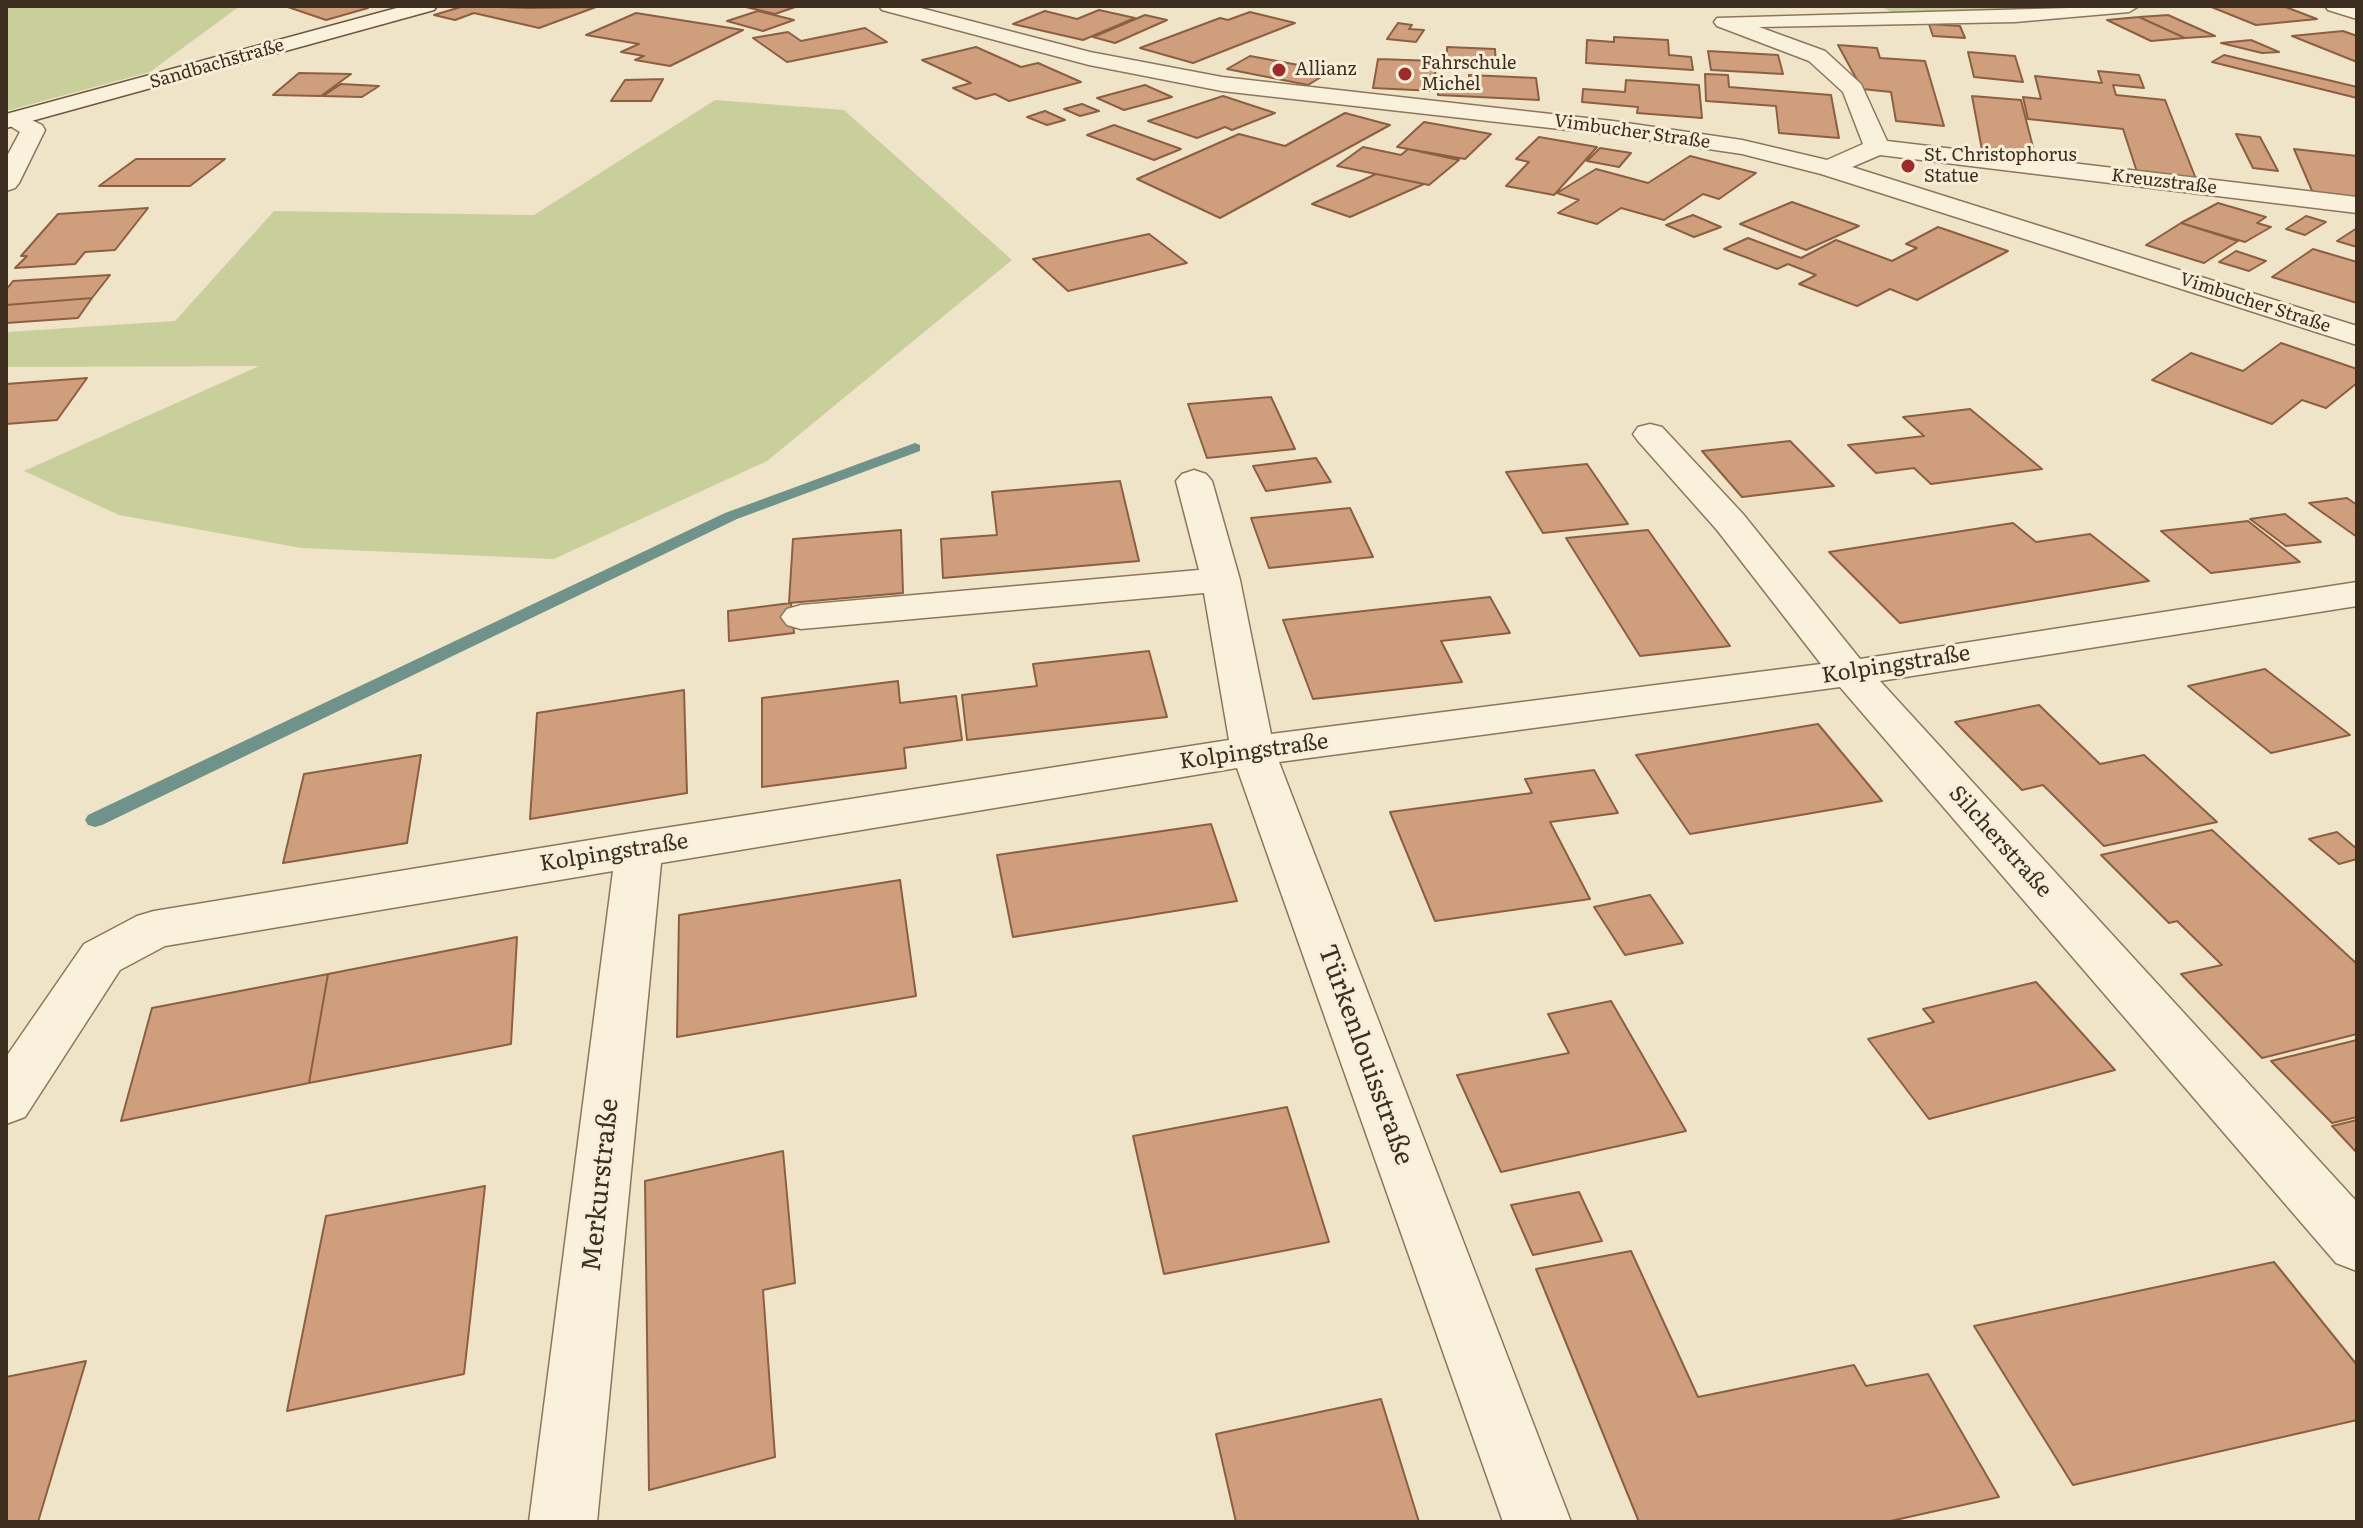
<!DOCTYPE html>
<meta charset="utf-8">
<style>
body{margin:0}
#map{position:relative;width:2363px;height:1528px;overflow:hidden;background:#f0e4c8;font-family:Literata,serif}
canvas{display:block}
.frame{position:absolute;inset:0;border:8px solid #3d2e20;pointer-events:none}
</style>
<div id="map">
<canvas width="2363" height="1528"></canvas>
<div class="frame"></div>
</div>
<script>
const ctx = document.querySelector('canvas').getContext('2d');
ctx.lineJoin = 'round';
function fill(path, color) { ctx.fillStyle = color; ctx.fill(path, 'evenodd'); }
const poly = rows => new Path2D(rows.map(r => 'M' + r).join(''));
function trace(path, color, width, dash) { ctx.strokeStyle = color; ctx.lineWidth = width; ctx.lineCap = dash ? 'butt' : 'round'; ctx.setLineDash(dash || []); ctx.stroke(path); }
function label(font, color, halo, rows, align = 'center') {
  ctx.font = font + ' Literata,serif'; ctx.lineWidth = 6; ctx.setLineDash([]); ctx.textBaseline = 'middle'; ctx.strokeStyle = halo; ctx.fillStyle = color; for (const [text, x, y, turn = 0] of rows) {
    ctx.save(); ctx.translate(x, y); ctx.rotate((+turn || 0) * Math.PI / 180); ctx.textAlign = isNaN(turn) ? turn : align; if (halo) ctx.strokeText(text, 0, 0); ctx.fillText(text, 0, 0); ctx.restore();
  }
}
fill(poly([
 [6,6,240,6,150,72,6,111],
 [1882,6,2043,6,2051,10,1892,13],
 [715,100,844,110,1012,260,767,461,554,559,301,548,119,515,24,471,259,366,6,367,6,332,175,321,274,211,534,215]
]), '#c9cf9b');
fill(poly([
 [915,443,920,445,920,451,737,519,102,825,95,827,88,825,85,820,88,815,725,513,915,443]
]), '#6f938a');
const building = poly([
 [285,6,362,6,368,8,326,20,285,6],
 [464,6,530,8,596,7,539,28,474,13,455,20,434,15,464,6],
 [750,6,798,6,775,14,746,7,750,6],
 [2209,6,2283,6,2317,19,2256,25,2209,6],
 [1099,10,1135,18,1083,40,1013,24,1045,11,1077,19,1099,10],
 [758,11,794,20,763,31,727,21,758,11],
 [1250,12,1295,23,1193,63,1140,48,1220,18,1228,20,1250,12],
 [636,13,743,30,670,66,635,60,644,56,621,52,639,44,586,35,636,13],
 [1145,15,1167,20,1115,43,1093,37,1145,15],
 [2168,15,2215,36,2185,38,2139,17,2168,15],
 [2139,17,2185,38,2151,41,2107,20,2139,17],
 [1398,23,1412,25,1409,29,1424,30,1416,42,1387,39,1398,23],
 [1929,24,1960,26,1965,38,1933,36,1929,24],
 [865,28,887,42,787,62,753,38,788,32,801,41,865,28],
 [2343,31,2357,36,2357,62,2292,36,2343,31],
 [1614,37,1668,40,1669,55,1691,57,1693,70,1586,63,1587,40,1614,42,1614,37],
 [2251,40,2279,52,2262,53,2221,43,2251,40],
 [1838,45,1877,48,1880,58,1925,61,1944,126,1896,121,1891,92,1862,89,1838,45],
 [976,47,1021,67,1038,63,1081,82,1009,101,995,94,976,99,953,88,971,83,922,60,976,47],
 [1447,47,1495,49,1496,65,1447,63,1447,47],
 [1708,51,1778,55,1783,74,1711,70,1708,51],
 [1968,52,2015,56,2023,82,1974,77,1968,52],
 [2224,55,2357,87,2357,98,2212,62,2224,55],
 [1250,56,1331,71,1308,85,1227,69,1250,56],
 [1378,59,1436,61,1434,91,1373,88,1378,59],
 [2098,71,2139,75,2144,88,2113,85,2116,95,2165,100,2196,179,2137,172,2123,129,2028,119,2023,97,2041,99,2035,76,2102,83,2098,71],
 [299,73,351,74,321,96,273,95,299,73],
 [1705,74,1728,75,1729,87,1831,95,1839,138,1779,133,1776,106,1706,101,1705,74],
 [1469,75,1536,78,1539,100,1438,95,1438,87,1469,88,1469,75],
 [663,79,651,101,611,101,625,80,663,79],
 [1626,80,1699,85,1702,118,1637,113,1638,107,1582,102,1583,89,1625,92,1626,80],
 [341,84,379,86,362,97,323,96,341,84],
 [1145,85,1172,97,1124,110,1097,98,1145,85],
 [1223,96,1275,113,1232,130,1225,127,1197,138,1148,121,1223,96],
 [1972,96,2021,100,2035,155,1982,150,1972,96],
 [1082,104,1099,111,1080,116,1064,109,1082,104],
 [1045,111,1065,120,1047,125,1027,117,1045,111],
 [1345,113,1390,125,1220,218,1137,179,1239,134,1285,146,1345,113],
 [1424,122,1491,134,1465,159,1397,147,1424,122],
 [1114,125,1181,149,1154,160,1087,135,1114,125],
 [2236,134,2260,137,2278,171,2253,168,2236,134],
 [1539,137,1597,147,1554,195,1506,186,1529,162,1516,159,1539,137],
 [1363,147,1401,155,1408,149,1459,160,1429,185,1337,166,1363,147],
 [1600,148,1631,153,1619,167,1587,161,1600,148],
 [2294,149,2357,156,2357,199,2313,193,2294,149],
 [1690,156,1756,173,1719,199,1703,194,1664,220,1621,208,1597,224,1558,213,1579,200,1557,193,1596,169,1648,183,1690,156],
 [136,159,225,159,190,186,99,186,136,159],
 [1376,174,1424,184,1350,217,1312,204,1376,174],
 [1792,202,1859,226,1806,250,1740,224,1792,202],
 [2218,203,2266,217,2257,223,2271,227,2245,242,2181,223,2218,203],
 [148,208,115,250,85,252,75,264,15,268,27,256,21,256,58,214,148,208],
 [1693,215,1721,227,1694,237,1666,225,1693,215],
 [2306,216,2326,222,2305,235,2286,229,2306,216],
 [2181,223,2238,241,2204,263,2146,245,2181,223],
 [1938,227,2008,251,1917,300,1890,289,1857,306,1799,284,1816,275,1788,264,1777,269,1724,249,1748,238,1801,258,1836,240,1892,261,1917,248,1906,244,1938,227],
 [2357,228,2357,247,2337,241,2357,228],
 [1149,234,1187,263,1068,291,1033,259,1149,234],
 [2313,249,2357,262,2357,303,2272,277,2313,249],
 [2236,251,2266,261,2249,271,2219,262,2236,251],
 [110,275,92,298,6,305,6,290,13,281,110,275],
 [92,298,78,318,6,323,6,305,92,298],
 [2281,343,2357,369,2357,383,2326,408,2302,400,2272,424,2152,380,2191,353,2243,371,2281,343],
 [87,378,57,420,6,424,6,384,87,378],
 [1271,397,1295,449,1207,458,1188,404,1271,397],
 [1970,409,2042,469,1931,484,1914,468,1876,473,1848,445,1924,436,1903,417,1970,409],
 [1790,441,1834,486,1742,497,1702,451,1790,441],
 [1316,458,1331,482,1266,491,1253,466,1316,458],
 [1587,464,1628,524,1543,533,1506,472,1587,464],
 [1120,481,1139,561,943,578,941,539,997,535,992,492,1120,481],
 [2347,498,2357,505,2357,537,2309,503,2347,498],
 [1350,508,1373,557,1269,568,1251,518,1350,508],
 [2285,514,2321,542,2286,546,2250,519,2285,514],
 [2248,521,2300,562,2211,573,2161,531,2248,521],
 [2013,523,2036,542,2090,534,2149,581,1900,623,1829,552,2013,523],
 [901,530,903,593,789,603,793,539,901,530],
 [1648,530,1730,646,1640,656,1566,538,1648,530],
 [1490,597,1510,633,1441,641,1462,682,1313,699,1283,620,1490,597],
 [791,603,794,633,729,641,728,611,791,603],
 [1149,651,1167,717,967,740,962,695,1037,686,1033,664,1149,651],
 [2265,669,2350,735,2271,753,2188,686,2265,669],
 [898,681,900,703,956,696,962,740,904,748,906,768,762,787,762,698,898,681],
 [684,690,687,793,530,819,537,713,684,690],
 [2039,705,2100,764,2144,755,2217,822,2104,846,2043,785,2022,790,1955,722,2039,705],
 [1818,724,1882,801,1690,834,1636,755,1818,724],
 [421,755,407,843,283,863,304,774,421,755],
 [1594,770,1618,813,1550,822,1590,899,1435,921,1390,812,1532,793,1525,779,1594,770],
 [1211,824,1237,901,1013,937,997,855,1211,824],
 [2212,830,2357,964,2357,1034,2262,1058,2181,974,2222,965,2177,921,2169,923,2101,855,2212,830],
 [2337,832,2357,849,2357,859,2339,864,2309,839,2337,832],
 [900,880,916,996,677,1037,679,915,900,880],
 [1650,895,1683,943,1625,955,1594,907,1650,895],
 [517,937,511,1044,309,1083,328,974,517,937],
 [328,974,309,1083,121,1121,152,1008,328,974],
 [2036,982,2115,1070,1929,1119,1868,1039,1934,1022,1923,1009,2036,982],
 [1611,1001,1686,1131,1501,1172,1457,1075,1569,1053,1548,1014,1611,1001],
 [2357,1040,2357,1117,2332,1123,2271,1061,2357,1040],
 [1287,1107,1329,1242,1164,1274,1133,1136,1287,1107],
 [2357,1120,2357,1153,2332,1126,2357,1120],
 [783,1151,795,1283,763,1290,775,1457,649,1490,645,1181,783,1151],
 [485,1186,464,1374,287,1411,326,1216,485,1186],
 [1579,1192,1602,1241,1533,1255,1511,1205,1579,1192],
 [1631,1251,1698,1397,1854,1365,1866,1386,1928,1374,1999,1497,1886,1522,1639,1522,1536,1269,1631,1251],
 [2274,1262,2357,1365,2357,1420,2073,1485,1974,1326,2274,1262],
 [86,1361,38,1522,6,1522,6,1377,86,1361],
 [1381,1399,1419,1522,1236,1522,1216,1434,1381,1399]
]);
fill(building, '#cf9f7d');
trace(building, '#8d5f41', 2);
const street = poly([
 [879,6,913,6,1090,52,1222,77,1613,121,1742,140,1827,160,1863,144,1843,92,1809,61,1717,26,1714,22,1717,18,2139,6,2129,12,2015,22,1759,27,1825,51,1861,84,1887,141,2357,197,2357,213,1880,155,1852,167,2357,326,2357,345,1821,174,1742,154,1613,135,1222,91,1089,65,882,10,879,6],
 [2325,6,2357,6,2357,19,2328,10,2325,6],
 [15,112,42,125,45,130,19,183,15,188,6,191,6,158,20,132,7,124,6,115,15,112],
 [1650,424,1662,427,1743,514,1860,659,2357,582,2357,606,1880,681,2357,1202,2357,1271,2336,1263,1840,687,1279,762,1571,1522,1503,1522,1237,768,661,863,597,1522,529,1522,613,871,165,946,120,970,25,1117,6,1124,6,1057,84,944,137,916,154,911,639,832,1229,740,1204,593,801,629,787,625,781,617,787,609,801,605,1199,570,1176,481,1182,474,1194,470,1206,474,1212,481,1240,580,1271,734,1821,664,1717,530,1638,441,1633,434,1638,427,1650,424]
]);
const secondary = poly([
 [404,6,437,6,434,10,6,128,6,114,404,6]
]);
trace(street, '#8d765c', 3);
trace(secondary, '#6f573f', 3);
fill(street, '#faf1dc');
fill(secondary, '#faf1dc');
for (const [x, y, r, color] of [
 [1279,70,8,"#9e2a2b"],
 [1405,74,8,"#9e2a2b"],
 [1908,166,8,"#9e2a2b"]
]) { const dot = new Path2D(); dot.arc(x, y, r, 0, 2 * Math.PI); ctx.fillStyle = color; ctx.fill(dot); trace(dot, '#f7eed8', 3); }
label('18px', '#3d2e20', '#f7eed8', [
 ["Sandbachstraße",217,64,-16],
 ["Vimbucher Straße",1632,132,8],
 ["Kreuzstraße",2164,182,7],
 ["Vimbucher Straße",2255,303,18]
]);
label('18px', '#3d2e20', '#f7eed8', [
 ["Fahrschule",1421,64],
 ["Michel",1421,85],
 ["Allianz",1295,70],
 ["St. Christophorus",1924,156],
 ["Statue",1924,177]
], 'left');
label('22px', '#3d2e20', '#f7eed8', [
 ["Kolpingstraße",1896,665,-9],
 ["Kolpingstraße",1254,752,-8],
 ["Silcherstraße",2000,842,48],
 ["Kolpingstraße",614,853,-9]
]);
label('26px', '#3d2e20', '#f7eed8', [
 ["Türkenlouisstraße",1365,1055,70],
 ["Merkurstraße",601,1185,-84]
]);
</script>
